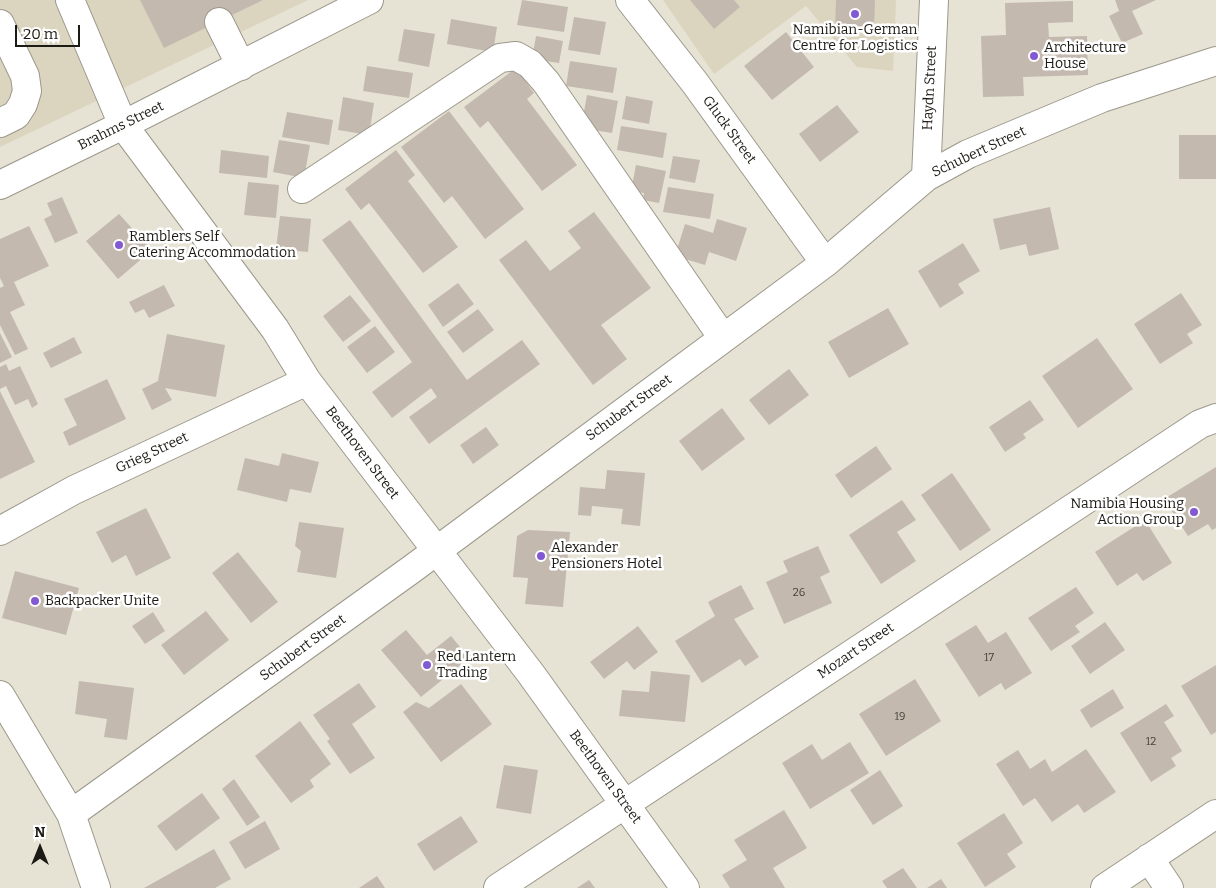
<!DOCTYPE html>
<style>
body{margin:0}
#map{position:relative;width:1216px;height:888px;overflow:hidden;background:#e6e2d4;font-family:Bitter,serif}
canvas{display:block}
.north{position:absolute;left:15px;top:823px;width:50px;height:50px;-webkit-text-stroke:4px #fff;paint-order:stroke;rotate:0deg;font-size:14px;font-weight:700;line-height:20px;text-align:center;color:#1c1a15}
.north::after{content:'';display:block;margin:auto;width:18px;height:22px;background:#1c1a15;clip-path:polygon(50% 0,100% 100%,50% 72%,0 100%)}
.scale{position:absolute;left:15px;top:25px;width:65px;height:22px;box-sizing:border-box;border:2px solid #1c1a15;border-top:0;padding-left:6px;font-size:15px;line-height:18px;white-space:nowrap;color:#1c1a15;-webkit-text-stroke:4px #fff;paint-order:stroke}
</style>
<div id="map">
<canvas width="1216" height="888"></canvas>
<div class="north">N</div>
<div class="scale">20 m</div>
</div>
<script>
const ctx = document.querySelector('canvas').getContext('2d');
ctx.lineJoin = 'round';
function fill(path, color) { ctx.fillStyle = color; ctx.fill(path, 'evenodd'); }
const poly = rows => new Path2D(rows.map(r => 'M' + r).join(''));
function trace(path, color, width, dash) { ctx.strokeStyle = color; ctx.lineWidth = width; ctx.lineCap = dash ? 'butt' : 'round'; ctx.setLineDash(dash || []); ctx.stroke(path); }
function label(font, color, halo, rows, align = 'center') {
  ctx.font = font + ' Bitter,serif'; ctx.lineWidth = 5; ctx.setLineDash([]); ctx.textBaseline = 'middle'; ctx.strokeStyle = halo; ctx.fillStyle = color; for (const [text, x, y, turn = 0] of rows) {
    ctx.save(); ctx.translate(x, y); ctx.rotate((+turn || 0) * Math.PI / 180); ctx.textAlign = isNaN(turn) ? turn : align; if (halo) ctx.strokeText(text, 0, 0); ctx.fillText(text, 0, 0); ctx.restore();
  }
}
fill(poly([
 [0,0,308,0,0,147],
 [663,0,896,0,893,71,857,67,806,6,714,74]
]), '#dbd5c0');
fill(poly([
 [140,0,263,0,164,48],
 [522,0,568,7,564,32,517,25],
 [690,0,734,0,740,7,714,29],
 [836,0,875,0,874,30,835,28],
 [1115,0,1156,0,1132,11,1143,34,1122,43,1109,16,1119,11],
 [1073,1,1073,22,1048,23,1049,37,1087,36,1088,75,1023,77,1024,96,983,97,981,36,1006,35,1005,3],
 [574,17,606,22,600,55,568,50],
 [451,19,497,27,493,52,447,44],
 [404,29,435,34,429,67,398,61],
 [786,32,814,67,772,100,744,66],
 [536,36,563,41,559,63,532,59],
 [570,61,617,68,613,93,566,86],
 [367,66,413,73,409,98,363,91],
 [516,68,534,93,527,99,577,165,542,191,488,121,480,128,464,107],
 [587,95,618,101,612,133,581,128],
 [626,96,653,101,649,124,622,119],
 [343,97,374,103,369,135,338,130],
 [837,105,859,132,820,162,799,134],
 [449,111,524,209,485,239,452,196,444,203,401,147],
 [287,112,333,120,329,145,282,137],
 [621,126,667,133,663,158,617,150],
 [1179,135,1216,135,1216,179,1179,179],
 [279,140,310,145,304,178,273,172],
 [221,150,269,156,267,178,219,173],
 [396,150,415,175,408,181,458,247,423,273,369,203,361,210,345,189],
 [673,156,700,160,695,183,669,178],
 [636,165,666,171,659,203,643,200,644,193,631,191],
 [248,182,279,185,276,218,244,215],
 [668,187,714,194,710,219,663,212],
 [62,197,78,233,55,243,44,219,52,215,47,203],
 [1050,207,1059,249,1029,256,1026,244,1000,250,993,219],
 [594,212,651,288,601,325,627,359,593,385,499,260,526,240,550,271,581,248,568,231],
 [119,214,152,250,118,279,86,241],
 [280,216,311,219,308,252,276,249],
 [717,219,747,228,736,261,709,252,705,265,675,256,685,224,713,233],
 [350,220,467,380,522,340,540,364,429,444,409,417,437,397,431,388,392,418,372,392,412,362,322,240],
 [29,226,49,266,14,282,25,305,10,312,28,349,15,355,0,325,0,288,4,286,0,278,0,239],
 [963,243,980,271,958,284,964,293,940,308,918,271],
 [458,283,474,304,443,327,428,305],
 [164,285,175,306,149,318,144,309,135,313,129,302],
 [1181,293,1202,325,1187,334,1193,343,1160,364,1134,324],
 [350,295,371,321,343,342,323,316],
 [888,308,909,344,849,378,828,342],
 [478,309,494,330,463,353,447,332],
 [375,326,395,352,367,373,347,347],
 [0,333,12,357,0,363],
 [167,334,225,345,216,397,165,388,172,400,152,410,142,389,158,381],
 [74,337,82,353,51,368,43,353],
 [1097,338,1133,389,1078,428,1042,376],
 [6,364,9,371,20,366,38,404,32,408,28,399,15,405,6,386,0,389,0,367],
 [789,369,809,395,769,425,749,400],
 [107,379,126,419,69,446,63,432,77,425,64,399],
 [0,391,35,462,0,479],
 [1030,400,1044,420,1023,434,1026,438,1005,452,989,427],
 [722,408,745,439,702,471,679,441],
 [486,427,499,445,473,464,460,445],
 [876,446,892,469,851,498,835,475],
 [282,453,319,462,311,493,290,489,287,502,237,490,245,458,279,466],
 [1216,467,1216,528,1212,530,1208,524,1188,536,1164,499],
 [607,470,645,473,640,526,621,524,623,509,592,506,591,516,578,515,580,487,605,489],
 [952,473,991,530,960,551,921,495],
 [902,500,916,520,897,532,916,561,881,584,849,535],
 [146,508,171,558,136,576,126,555,112,563,96,532],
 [1145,520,1172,563,1143,581,1137,573,1117,586,1095,552],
 [299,522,344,528,336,578,297,572,301,551,295,546],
 [528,530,570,532,563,607,525,604,528,578,513,577,517,536],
 [818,546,830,572,820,577,832,603,784,624,766,582,788,572,783,561],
 [238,552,278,602,251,623,212,573],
 [15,571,79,588,66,635,2,618],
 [741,585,754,609,734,619,759,657,745,666,740,659,702,683,675,641,715,616,708,602],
 [1076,587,1094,613,1075,626,1080,632,1051,651,1028,618],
 [206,611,229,640,184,675,161,645],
 [153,612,165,631,145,644,132,626],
 [1105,622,1125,650,1090,674,1071,646],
 [976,625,988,643,1006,632,1032,673,1005,690,1001,683,979,697,945,644],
 [638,626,658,652,634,670,627,661,604,679,590,662],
 [406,630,427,655,451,636,469,658,421,697,381,650],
 [1216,665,1216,732,1211,735,1181,686],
 [651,671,690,675,685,722,619,716,622,690,649,692],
 [915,679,941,721,886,756,859,714],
 [79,681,134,688,127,740,104,737,107,719,75,714],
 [359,683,376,707,352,724,375,758,350,774,327,741,330,739,313,715],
 [461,684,492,724,441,762,403,712,416,702,429,708],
 [1113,689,1124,708,1091,728,1080,710],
 [1166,704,1174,716,1164,722,1182,751,1171,758,1176,766,1151,782,1120,733],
 [300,721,331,764,310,780,314,787,291,803,255,756],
 [850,742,869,773,810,809,782,763,812,744,822,760],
 [1086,749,1116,792,1084,813,1078,804,1052,822,1035,798,1023,806,996,764,1018,750,1030,769,1045,759,1052,772],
 [504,765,538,770,531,814,496,808],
 [880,770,903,806,873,825,850,790],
 [234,779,260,817,247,826,222,789],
 [202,793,220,818,176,851,157,826],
 [784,810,807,848,773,868,785,888,730,888,722,875,747,860,734,840],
 [1004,813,1023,843,1007,854,1016,867,985,887,957,843],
 [461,816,478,842,434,871,417,844],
 [265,821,280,849,245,869,229,842],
 [214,849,231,879,215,888,144,888],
 [903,868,917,888,887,888,882,881],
 [377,876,385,888,359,888],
 [941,879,947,888,927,888],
 [589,880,595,888,577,888]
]), '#c4b9af');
const minor = poly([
 [70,0,123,125,275,329,307,381,531,674,685,888],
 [630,0,695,83,825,263],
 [219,22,241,66],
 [0,24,25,76,27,91,23,104,16,115,0,123],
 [926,177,934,0],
 [0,185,123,125,369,0],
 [302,189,500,58,516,56,530,64,546,82,723,338],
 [0,531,74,490,307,381],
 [0,695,71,814,96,888],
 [71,814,412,569,825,263,926,177,968,154,1102,98,1216,61],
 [1149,858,1169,888],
 [498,888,1200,424,1216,418],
 [1105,888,1216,814]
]);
trace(minor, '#9c988b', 30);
trace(minor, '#fff', 28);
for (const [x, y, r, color] of [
 [855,14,5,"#8259d2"],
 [1034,56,5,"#8259d2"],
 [119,245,5,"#8259d2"],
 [1194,512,5,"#8259d2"],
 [541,556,5,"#8259d2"],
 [35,601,5,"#8259d2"],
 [427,665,5,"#8259d2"]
]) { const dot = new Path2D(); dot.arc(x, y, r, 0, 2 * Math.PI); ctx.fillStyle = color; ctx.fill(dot); trace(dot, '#fff', 2); }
label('11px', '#46423c', null, [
 ["26",799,593],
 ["17",989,658],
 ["19",900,717],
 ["12",1151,742]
]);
label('14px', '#1c1a15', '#fff', [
 ["Namibian-German",855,30,"center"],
 ["Centre for Logistics",855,46,"center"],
 ["Architecture",1044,48],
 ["House",1044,64],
 ["Ramblers Self",129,237],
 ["Catering Accommodation",129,253],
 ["Namibia Housing",1184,504,"right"],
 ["Action Group",1184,520,"right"],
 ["Alexander",551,548],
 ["Pensioners Hotel",551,564],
 ["Backpacker Unite",45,601],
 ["Red Lantern",437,657],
 ["Trading",437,673]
], 'left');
label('14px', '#1c1a15', '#fff', [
 ["Haydn Street",930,88,-87],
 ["Brahms Street",121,126,-26],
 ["Gluck Street",729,130,54],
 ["Schubert Street",979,152,-25],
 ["Schubert Street",629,408,-36],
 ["Grieg Street",152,453,-25],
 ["Beethoven Street",362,453,53],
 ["Schubert Street",303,648,-36],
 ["Mozart Street",856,651,-34],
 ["Beethoven Street",605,777,54]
]);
</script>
